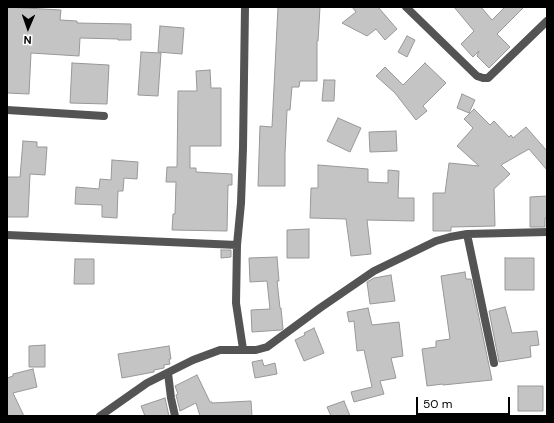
<!DOCTYPE html>
<style>
body{margin:0}
#map{position:relative;width:554px;height:423px;overflow:hidden;background:#fff;font-family:"DM Sans",sans-serif}
canvas{display:block}
.frame{position:absolute;inset:0;border:8px solid #000;pointer-events:none}
.north{position:absolute;left:8px;top:8px;width:40px;height:40px;-webkit-text-stroke:3px #fff;paint-order:stroke;rotate:182deg;font-size:11px;font-weight:700;line-height:16px;text-align:center;color:#000}
.north::after{content:'';display:block;margin:auto;width:14px;height:18px;background:#000;clip-path:polygon(50% 0,100% 100%,50% 72%,0 100%)}
.scale{position:absolute;left:416px;top:397px;width:94px;height:18px;box-sizing:border-box;border:2px solid #000;border-top:0;padding-left:5px;font-size:12px;line-height:14px;white-space:nowrap;color:#000;-webkit-text-stroke:3px #fff;paint-order:stroke}
</style>
<div id="map">
<canvas width="554" height="423"></canvas>
<div class="frame"></div>
<div class="north">N</div>
<div class="scale">50 m</div>
</div>
<script>
const ctx = document.querySelector('canvas').getContext('2d');
ctx.lineJoin = 'round';
function fill(path, color) { ctx.fillStyle = color; ctx.fill(path, 'evenodd'); }
const poly = rows => new Path2D(rows.map(r => 'M' + r).join(''));
function trace(path, color, width, dash) { ctx.strokeStyle = color; ctx.lineWidth = width; ctx.lineCap = dash ? 'butt' : 'round'; ctx.setLineDash(dash || []); ctx.stroke(path); }
const building = poly([
 [7,7,61,10,60,20,77,21,77,23,131,24,131,40,118,40,118,39,80,38,79,56,31,53,29,94,7,93,7,7],
 [278,7,320,7,318,41,317,41,317,81,300,81,299,87,292,87,290,110,287,110,285,154,285,186,258,186,260,126,272,127,278,7],
 [352,7,378,7,397,29,385,40,376,29,367,36,342,23,356,12,352,7],
 [454,7,481,7,492,20,505,7,524,7,497,34,510,47,489,68,477,56,479,51,473,57,461,44,474,31,454,7],
 [160,26,184,28,182,54,158,52,160,26],
 [407,36,415,40,407,57,398,52,407,36],
 [141,52,161,53,158,96,138,95,141,52],
 [72,63,109,65,107,104,70,103,72,63],
 [425,63,446,83,423,106,427,111,416,120,395,93,376,76,385,67,403,85,425,63],
 [210,70,211,88,221,88,221,146,190,146,190,168,196,168,196,172,232,174,232,185,228,185,227,231,172,230,173,214,175,214,176,182,166,182,167,167,177,167,178,91,197,91,196,71,210,70],
 [324,80,335,80,334,101,322,101,324,80],
 [462,94,475,100,469,113,457,108,462,94],
 [474,109,490,125,494,121,509,137,511,135,513,138,526,127,547,151,547,170,529,149,501,165,510,174,494,189,495,226,451,227,451,231,433,231,433,193,445,193,449,163,479,166,457,146,473,128,464,119,474,109],
 [338,118,361,128,350,152,327,141,338,118],
 [396,131,397,151,370,152,369,132,396,131],
 [23,141,37,142,37,147,47,147,45,175,30,174,28,217,7,217,7,177,20,177,23,141],
 [112,160,138,162,137,179,124,178,123,191,118,191,117,218,102,217,102,205,75,204,76,187,99,189,100,179,111,180,112,160],
 [318,165,368,169,368,182,388,183,388,170,399,171,398,198,414,198,414,221,367,220,371,254,351,256,346,219,310,218,311,188,318,188,318,165],
 [547,196,547,218,545,218,545,227,530,227,530,197,547,196],
 [309,229,309,258,287,258,287,230,309,229],
 [221,250,231,250,231,257,221,258,221,250],
 [277,257,279,281,277,281,280,308,281,308,283,329,281,330,252,332,251,310,270,309,267,281,250,282,249,258,277,257],
 [505,258,534,258,534,290,505,290,505,258],
 [75,259,94,259,94,284,74,284,75,259],
 [465,272,466,279,471,279,492,380,443,385,443,384,427,386,422,349,436,347,436,341,450,339,441,276,465,272],
 [391,275,395,301,370,304,367,282,374,278,391,275],
 [505,307,512,333,537,331,539,345,530,346,531,357,499,362,489,311,505,307],
 [368,308,372,325,399,322,403,356,391,358,396,378,380,381,384,394,354,402,351,392,372,387,364,350,357,351,354,321,349,322,347,312,368,308],
 [314,328,324,353,304,361,295,340,305,335,304,333,314,328],
 [45,345,45,367,29,367,29,346,45,345],
 [169,346,171,359,169,359,170,364,164,365,164,368,154,370,154,372,122,378,118,354,169,346],
 [262,360,264,366,275,363,277,374,255,378,252,362,262,360],
 [33,369,37,387,13,393,24,416,7,416,7,378,13,376,13,374,33,369],
 [197,375,210,402,212,402,212,403,251,401,252,416,200,416,196,403,180,411,176,395,178,394,175,386,197,375],
 [518,386,543,386,543,411,518,411,518,386],
 [165,398,169,416,145,416,141,406,165,398],
 [344,401,350,416,331,416,327,407,344,401]
]);
fill(building, '#c4c4c4');
trace(building, '#989898', 1);
trace(poly([
 [406,7,477,76,483,78,488,78,547,21],
 [7,110,104,116],
 [467,234,494,363],
 [7,235,237,245],
 [243,349,236,303,237,245,241,203,243,148,245,7],
 [168,373,171,398,175,416],
 [100,416,147,383,193,360,220,350,256,350,267,347,320,308,374,271,436,241,450,237,467,234,547,232]
]), '#545454', 8);
</script>
